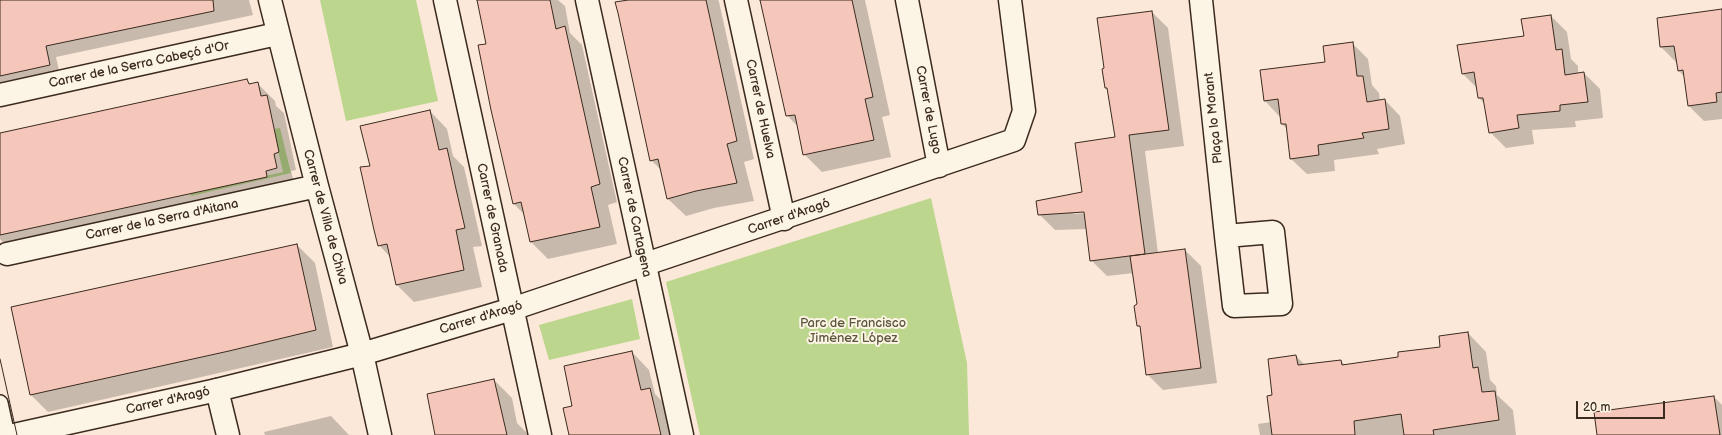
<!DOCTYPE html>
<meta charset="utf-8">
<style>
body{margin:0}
#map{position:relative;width:1722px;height:435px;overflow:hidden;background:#fbe8d9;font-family:"Balsamiq Sans",sans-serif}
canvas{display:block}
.scale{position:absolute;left:1576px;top:401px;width:89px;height:18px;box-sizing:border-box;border:2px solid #3b2a1e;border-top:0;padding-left:5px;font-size:12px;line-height:14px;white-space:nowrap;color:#3b2a1e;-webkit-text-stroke:3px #fcf5e5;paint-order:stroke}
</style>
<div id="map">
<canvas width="1722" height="435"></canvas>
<div class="scale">20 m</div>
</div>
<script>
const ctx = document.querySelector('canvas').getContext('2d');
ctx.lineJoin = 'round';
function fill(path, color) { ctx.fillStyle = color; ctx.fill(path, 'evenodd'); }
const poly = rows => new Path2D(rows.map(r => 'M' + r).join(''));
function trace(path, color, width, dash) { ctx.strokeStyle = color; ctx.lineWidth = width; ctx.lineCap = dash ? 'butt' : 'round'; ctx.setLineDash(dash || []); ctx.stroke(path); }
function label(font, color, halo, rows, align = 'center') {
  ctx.font = font + ' "Balsamiq Sans",sans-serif'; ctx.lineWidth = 4; ctx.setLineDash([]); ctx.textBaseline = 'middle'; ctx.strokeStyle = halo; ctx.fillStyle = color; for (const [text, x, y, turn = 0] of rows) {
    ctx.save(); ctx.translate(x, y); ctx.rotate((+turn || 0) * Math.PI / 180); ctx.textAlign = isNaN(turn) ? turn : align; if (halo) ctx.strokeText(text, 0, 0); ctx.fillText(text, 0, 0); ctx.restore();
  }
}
fill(poly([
 [320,0,416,0,438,101,346,121],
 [280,128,291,173,191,196,190,193,283,172,273,129],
 [931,198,967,363,969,435,700,435,666,282],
 [632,299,640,339,549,360,539,325]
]), '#bcd68d');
fill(poly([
 [0,0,249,0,253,15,56,57,60,75,0,88],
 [494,0,558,0,565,6,570,33,582,45,614,189,617,202,608,205,617,244,548,259,530,241,525,215,514,204,488,44],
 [625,0,718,0,719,2,754,159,744,162,754,201,714,208,686,216,668,199,662,171,651,160],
 [761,0,865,0,890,115,882,117,891,157,822,172,804,154,798,127,787,115],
 [1722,10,1722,119,1704,121,1688,105,1684,76,1678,70,1677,63,1661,47],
 [1152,12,1168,28,1184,146,1145,151,1158,253,1185,250,1201,266,1217,383,1163,390,1147,374,1141,328,1138,325,1138,305,1134,273,1107,276,1091,260,1087,229,1055,230,1039,214,1083,193,1116,138,1108,90,1106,88],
 [1089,211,1089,213,1072,214,1077,212],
 [1551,16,1567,32,1571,59,1578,66,1578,74,1584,73,1600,89,1603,118,1575,121,1576,127,1532,130,1534,144,1506,148,1490,132,1485,104,1479,98,1478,89,1463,74,1458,45,1526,36],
 [1352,43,1368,59,1372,85,1379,93,1380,101,1385,100,1400,116,1405,144,1377,149,1379,154,1334,160,1335,171,1307,174,1291,159,1287,129,1282,124,1280,117,1265,101,1326,63],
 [247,80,251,85,257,83,275,101,276,106,284,113,296,170,291,171,295,186,10,250,0,239,0,134],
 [430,111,447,129,453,156,464,167,482,246,473,247,482,287,414,302,396,284,391,258,379,245,371,167],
 [297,245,315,263,333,347,48,412,31,395],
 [1468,333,1486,352,1490,380,1496,386,1497,395,1513,410,1516,435,1260,435,1258,424,1271,422,1274,396,1296,356,1305,365,1341,361,1345,365,1400,358,1441,348],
 [632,352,649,370,655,394,668,407,674,435,570,435,574,407],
 [494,380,512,398,517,423,529,435,436,435],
 [1714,397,1722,405,1722,435,1598,435],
 [331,416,349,435,265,435,264,432]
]), '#0003');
const building = poly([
 [0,0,213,0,214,11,46,46,50,65,0,76,0,0],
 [477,0,550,0,556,29,565,26,600,184,591,187,600,227,530,242,521,202,513,204,491,110,478,45,486,44,477,0],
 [628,0,706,0,737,141,727,144,737,183,696,191,667,199,658,159,650,161,618,13,615,2,628,0],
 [760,0,852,0,873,97,865,99,874,140,803,155,795,115,786,116,760,0],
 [1722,9,1722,92,1716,93,1717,102,1688,106,1683,70,1678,71,1674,46,1660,47,1657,18,1722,9],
 [1152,11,1169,130,1129,135,1145,254,1090,261,1084,212,1038,215,1036,201,1082,192,1075,143,1115,137,1107,88,1105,88,1102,69,1104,68,1097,18,1152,11],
 [1551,15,1556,50,1562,49,1565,75,1584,72,1588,102,1560,105,1560,111,1517,115,1519,128,1489,133,1483,98,1478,98,1474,72,1462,74,1457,45,1524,36,1521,19,1551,15],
 [1353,42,1357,76,1363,76,1367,102,1385,99,1389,129,1362,133,1364,138,1318,145,1319,155,1290,159,1286,124,1281,124,1278,99,1264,101,1260,70,1325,62,1323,46,1353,42],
 [247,79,249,84,258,82,261,96,267,95,279,152,274,154,277,168,266,171,267,177,0,235,0,133,247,79],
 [430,110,439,150,447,148,456,189,465,228,456,230,464,270,396,285,387,244,378,246,374,230,360,167,370,166,360,126,430,110],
 [297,244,316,330,229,351,30,395,11,307,297,244],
 [1185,249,1201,368,1146,375,1140,326,1137,326,1134,306,1137,304,1130,256,1185,249],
 [1468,332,1473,368,1478,367,1482,392,1495,391,1499,420,1433,430,1434,435,1404,435,1401,414,1354,421,1355,435,1272,435,1267,396,1272,395,1268,359,1296,355,1298,365,1341,360,1342,365,1398,357,1398,352,1440,347,1439,336,1468,332],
 [632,351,641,390,650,388,661,435,569,435,563,408,572,406,564,366,632,351],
 [494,379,507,435,435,435,427,394,494,379],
 [1714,396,1720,435,1597,435,1594,412,1714,396]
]);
fill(building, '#f5c7ba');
trace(building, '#3b2a1e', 1);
const lane = poly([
 [0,403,7,435]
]);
const street = poly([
 [270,0,317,186,362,354,380,435],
 [445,0,540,435],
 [587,0,682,435],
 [736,0,784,219],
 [1201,0,1226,236,1234,306,1281,304,1273,232,1226,236],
 [0,95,277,34],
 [7,254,317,186],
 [217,390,228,435]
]);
const secondary = poly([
 [907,0,939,166],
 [14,435,217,390,362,354,512,309,1014,140,1024,111,1010,0]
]);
trace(lane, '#3b2a1e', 18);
trace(street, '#3b2a1e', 25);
trace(secondary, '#3b2a1e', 25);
trace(lane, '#fcf5e5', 15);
trace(street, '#fcf5e5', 22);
trace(secondary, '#fcf5e5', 22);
trace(poly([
 [0,359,17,435]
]), '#3b2a1e', 1);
label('13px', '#3b2a1e', '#fcf5e5', [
 ["Carrer de la Serra Cabeçó d'Or",139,65,-12],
 ["Carrer de Huelva",760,109,78],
 ["Carrer de Lugo",928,110,79],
 ["Plaça lo Morant",1214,118,-96],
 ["Carrer de Villa de Chiva",325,217,75],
 ["Carrer de Cartagena",634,217,78],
 ["Carrer d'Aragó",789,217,-19],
 ["Carrer de Granada",492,218,78],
 ["Carrer de la Serra d'Aitana",162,220,-12],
 ["Carrer d'Aragó",481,318,-17],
 ["Carrer d'Aragó",168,401,-13]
]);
label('13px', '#5b553a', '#fcf5e5', [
 ["Parc de Francisco",853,324],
 ["Jiménez López",853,339]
]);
</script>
